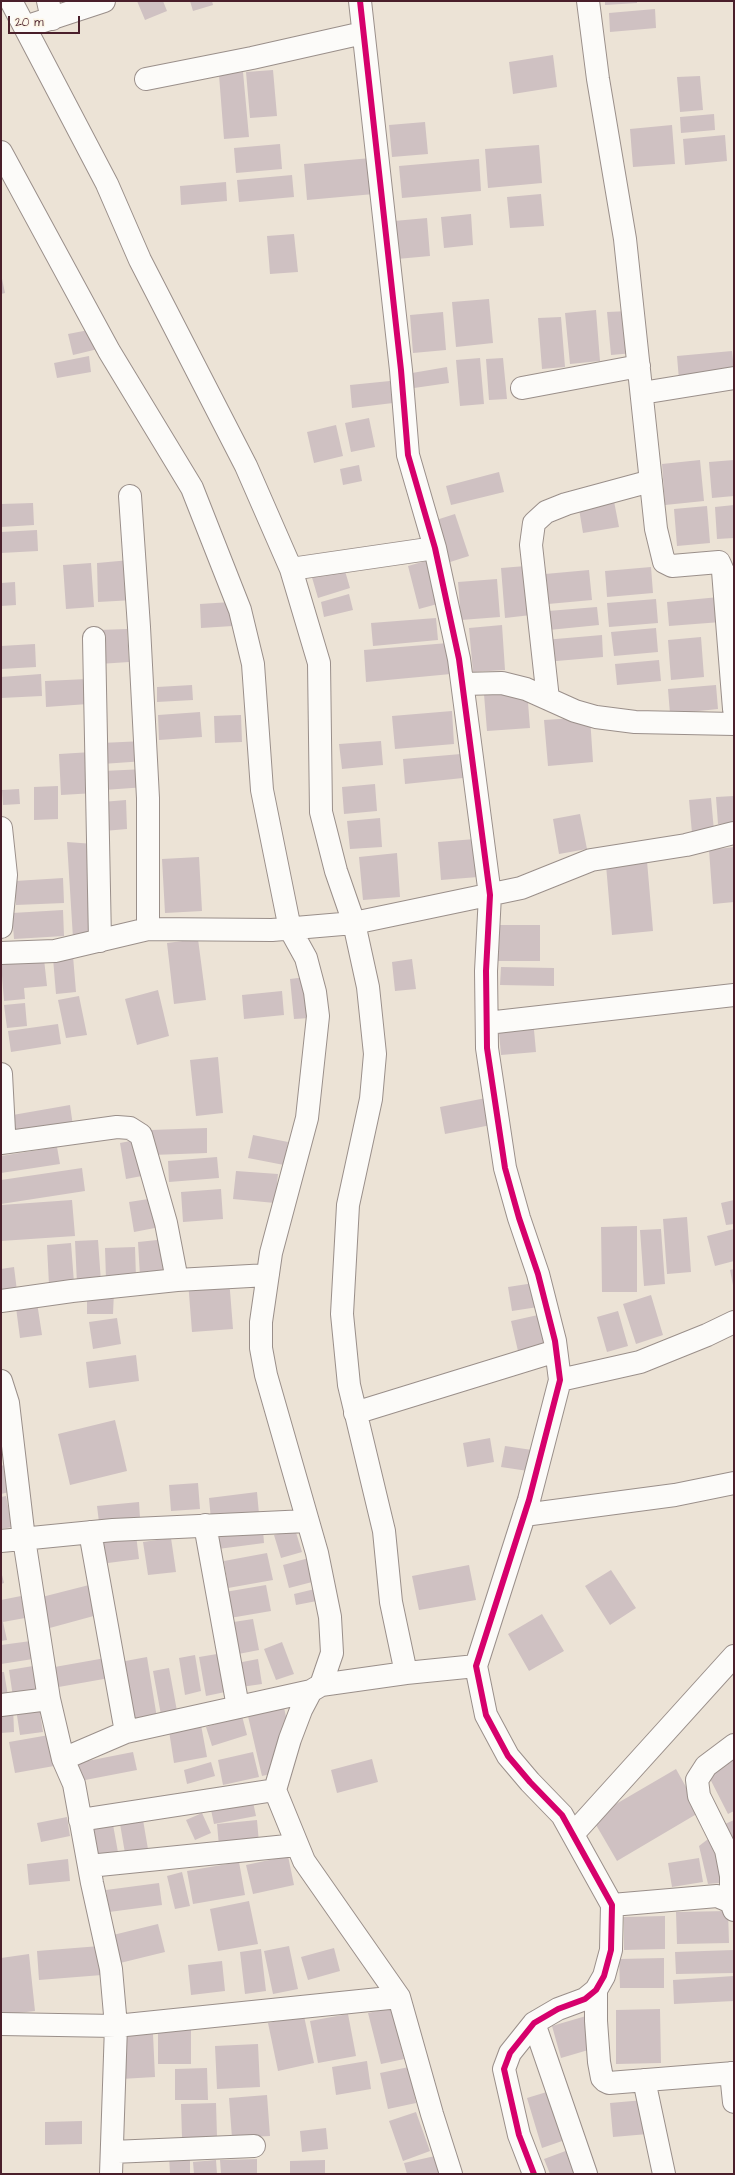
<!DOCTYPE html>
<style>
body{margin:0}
#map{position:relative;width:735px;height:2175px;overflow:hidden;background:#ece3d6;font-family:"Architects Daughter",sans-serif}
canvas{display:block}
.frame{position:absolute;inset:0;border:2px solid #4a1f2b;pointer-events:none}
.scale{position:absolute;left:8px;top:16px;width:72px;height:18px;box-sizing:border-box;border:2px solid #4a1f2b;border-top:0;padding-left:5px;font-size:12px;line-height:14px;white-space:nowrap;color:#4a1f2b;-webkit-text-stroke:3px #fcf5e5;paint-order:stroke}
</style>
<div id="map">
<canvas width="735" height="2175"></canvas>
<div class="frame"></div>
<div class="scale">20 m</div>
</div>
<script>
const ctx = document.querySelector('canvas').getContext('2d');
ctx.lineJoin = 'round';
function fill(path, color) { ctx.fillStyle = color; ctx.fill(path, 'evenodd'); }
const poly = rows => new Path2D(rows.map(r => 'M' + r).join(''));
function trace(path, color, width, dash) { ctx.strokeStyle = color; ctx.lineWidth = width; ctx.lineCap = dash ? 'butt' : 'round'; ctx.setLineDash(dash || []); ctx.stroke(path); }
fill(poly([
 [137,1,163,1,167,11,145,20],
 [190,1,212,1,213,5,193,11],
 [605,1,637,1,637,3,605,5],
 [655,9,656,28,610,32,609,13],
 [553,55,557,87,513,94,509,62],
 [273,70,277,116,250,118,246,72],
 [243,72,249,137,224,139,219,75],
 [700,76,703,110,680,112,677,77],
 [714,114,715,130,681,133,680,117],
 [425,122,428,154,392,157,389,125],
 [672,125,675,164,633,167,630,129],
 [725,135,727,161,685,165,683,139],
 [280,144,282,169,236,173,234,148],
 [539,145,542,183,488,188,485,149],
 [371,158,374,194,307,200,304,164],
 [479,159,481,191,402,198,399,166],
 [292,175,294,197,239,202,237,180],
 [226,182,227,201,181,205,180,186],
 [541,194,544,226,510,228,507,197],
 [471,214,473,245,444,248,441,217],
 [427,218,430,256,397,259,394,221],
 [294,234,298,272,270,274,267,236],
 [1,274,5,293,1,294],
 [489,299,493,343,456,347,452,302],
 [596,310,600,361,570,364,565,313],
 [630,311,634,353,611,355,607,312],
 [443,312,446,350,413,353,410,315],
 [561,317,565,367,542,369,538,318],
 [94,329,98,349,73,355,68,334],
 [732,351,734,369,679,380,677,356],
 [89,356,91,372,57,378,54,363],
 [480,358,484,404,460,406,456,360],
 [503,358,507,399,489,400,486,359],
 [447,367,449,383,414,388,412,373],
 [390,381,393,403,352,408,350,385],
 [369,418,375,447,351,452,345,423],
 [336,425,343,456,314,463,307,432],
 [700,460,704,501,665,505,662,464],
 [734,460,734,496,712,498,709,462],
 [359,465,362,481,343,485,340,469],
 [499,472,504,492,451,505,446,486],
 [613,496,619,527,583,533,578,503],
 [33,503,34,525,1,527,1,504],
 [734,505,734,538,717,539,715,507],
 [707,506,710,543,677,546,674,509],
 [455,514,469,556,447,563,433,521],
 [37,530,38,551,1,553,1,532],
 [130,560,134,600,98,602,97,563],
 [429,560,441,603,419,609,408,566],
 [91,563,94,607,66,609,63,565],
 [343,564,350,588,318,598,311,574],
 [526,566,531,615,505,618,501,568],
 [651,567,653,593,607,597,605,571],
 [589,570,592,600,548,604,545,574],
 [497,579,500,617,461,620,458,582],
 [15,582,16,605,1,606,1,583],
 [349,594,353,610,324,617,321,602],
 [719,597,721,622,669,626,667,602],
 [656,599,658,623,609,627,607,603],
 [231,602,233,626,201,628,200,604],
 [597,607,599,625,549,630,548,611],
 [436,618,438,640,373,646,371,623],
 [502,625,505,670,473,672,469,628],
 [656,628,658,652,614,656,611,632],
 [127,629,129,662,99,664,98,630],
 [602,635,603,657,545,662,544,640],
 [701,637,704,677,671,680,668,640],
 [448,643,451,674,366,682,364,650],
 [35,644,36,667,1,669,1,646],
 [659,660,661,681,617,685,615,664],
 [41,674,42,696,1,698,1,677],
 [87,679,88,704,46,707,45,681],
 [192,685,193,700,157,702,157,687],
 [716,685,718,709,670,714,668,689],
 [527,690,530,728,487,731,484,694],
 [452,711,454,744,395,749,392,716],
 [200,712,202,737,159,740,158,715],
 [241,715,242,742,215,743,214,716],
 [590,717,593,762,548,766,544,720],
 [144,741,145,761,102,764,101,743],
 [381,741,383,765,342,769,339,744],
 [92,752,95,793,61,795,59,754],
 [461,754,463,778,405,784,403,759],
 [145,769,146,787,104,790,103,771],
 [375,784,377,811,344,814,342,787],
 [58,786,58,819,34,820,34,787],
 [19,789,20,804,3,805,2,790],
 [734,796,734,823,718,824,716,797],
 [711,798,714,831,692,833,689,800],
 [126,800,127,829,104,831,102,802],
 [580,814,587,849,559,854,553,819],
 [380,818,382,847,350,849,347,821],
 [475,839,478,877,441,880,438,842],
 [67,842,94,844,95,935,73,938],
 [734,847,734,902,713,904,709,850],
 [397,853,400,897,363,900,359,857],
 [199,857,202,911,165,913,162,859],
 [647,861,653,931,612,935,606,865],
 [63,878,64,903,16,905,15,881],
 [63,910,64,936,14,939,12,913],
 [496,925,540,925,540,961,496,961],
 [198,939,206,1000,174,1004,167,943],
 [73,956,76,992,56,994,53,958],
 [44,959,47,986,24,988,25,999,4,1001,1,963],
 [412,959,416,989,395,991,392,962],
 [501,967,554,968,554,986,500,985],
 [306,977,310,1018,294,1019,290,979],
 [158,990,169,1036,137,1045,125,999],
 [282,991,284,1015,244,1019,242,995],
 [79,996,87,1035,66,1038,58,1000],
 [25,1003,27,1026,7,1028,4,1005],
 [533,1019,536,1052,501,1055,498,1022],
 [58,1024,61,1044,11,1052,8,1031],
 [218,1057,223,1113,196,1116,190,1060],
 [486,1098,491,1125,445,1134,440,1107],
 [70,1105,73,1126,11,1137,7,1116],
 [207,1128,207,1153,152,1155,151,1130],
 [253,1135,288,1142,284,1165,248,1158],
 [141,1139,147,1175,126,1179,120,1143],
 [57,1147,60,1164,1,1173,1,1156],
 [217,1157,219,1178,169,1182,168,1161],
 [82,1168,85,1191,1,1204,1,1180],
 [236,1171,278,1174,275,1203,233,1199],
 [221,1189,223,1219,183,1222,181,1192],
 [155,1198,160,1227,134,1232,129,1202],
 [72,1200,75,1236,1,1241,1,1205],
 [734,1200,734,1224,726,1225,721,1203],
 [687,1217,691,1272,667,1274,663,1219],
 [637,1226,637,1292,602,1292,601,1227],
 [661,1229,665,1284,644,1286,640,1230],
 [734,1229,734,1261,715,1266,707,1236],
 [167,1239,169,1274,140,1276,138,1242],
 [98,1240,101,1282,77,1284,75,1241],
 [71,1243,74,1283,49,1285,47,1245],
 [135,1247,136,1278,106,1279,105,1248],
 [14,1267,17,1291,1,1293,1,1269],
 [734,1269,734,1285,733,1285,730,1270],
 [229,1278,233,1329,192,1332,188,1281],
 [534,1283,538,1307,512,1311,508,1287],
 [87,1292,114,1292,113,1314,87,1314],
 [651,1295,663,1335,636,1344,623,1304],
 [36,1296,42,1335,20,1338,15,1300],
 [618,1311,628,1346,607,1352,597,1317],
 [538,1315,545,1345,518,1351,511,1321],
 [117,1318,121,1344,93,1349,89,1322],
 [136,1355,139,1381,89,1388,86,1362],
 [115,1420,127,1471,70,1485,58,1434],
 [490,1438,494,1462,467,1467,463,1443],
 [505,1446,532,1450,528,1471,501,1467],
 [4,1465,9,1492,1,1494,1,1466],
 [198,1483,200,1509,171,1511,169,1485],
 [257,1492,259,1514,211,1520,209,1498],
 [6,1496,12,1527,1,1529,1,1497],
 [139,1502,140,1518,99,1522,97,1506],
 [295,1529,302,1552,281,1558,274,1535],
 [263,1530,264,1543,218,1549,217,1536],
 [136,1535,139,1559,100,1564,97,1541],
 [171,1538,176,1572,148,1575,143,1542],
 [267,1553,273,1580,228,1588,224,1561],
 [309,1558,316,1581,289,1588,283,1565],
 [469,1565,476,1600,419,1610,412,1576],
 [611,1570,636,1608,610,1625,585,1586],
 [1,1571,4,1583,1,1584],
 [93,1584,101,1614,46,1629,38,1598],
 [266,1585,271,1611,230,1618,225,1592],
 [319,1588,322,1600,296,1605,294,1594],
 [21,1596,25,1618,3,1622,7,1640,1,1641,1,1600],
 [542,1614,564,1651,529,1671,508,1634],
 [253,1619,259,1650,233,1655,227,1623],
 [31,1641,33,1659,1,1664,1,1645],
 [282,1642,294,1674,276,1680,264,1649],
 [223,1653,230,1691,206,1696,199,1657],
 [195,1655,201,1691,185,1695,179,1658],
 [111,1657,115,1677,53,1688,49,1668],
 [147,1657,157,1718,131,1722,120,1662],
 [258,1659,262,1684,241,1687,237,1663],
 [33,1666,37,1694,13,1697,9,1670],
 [169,1668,177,1711,161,1715,153,1671],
 [1,1672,4,1672,8,1696,1,1697],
 [283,1703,288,1726,275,1773,262,1776,247,1712],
 [13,1706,14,1732,1,1733,1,1707],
 [39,1706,43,1732,20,1735,16,1709],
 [242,1716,247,1735,212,1746,206,1727],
 [201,1725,207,1757,174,1763,169,1731],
 [49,1735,54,1766,15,1773,9,1742],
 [133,1752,137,1770,80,1781,77,1763],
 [253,1752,259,1777,223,1785,218,1760],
 [734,1754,734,1811,728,1814,705,1769],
 [372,1759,378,1782,337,1793,331,1770],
 [211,1762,215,1776,187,1784,184,1770],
 [676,1769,700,1812,617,1861,592,1818],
 [253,1802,256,1816,214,1824,211,1810],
 [202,1813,211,1833,195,1840,186,1820],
 [142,1814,149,1855,126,1859,119,1818],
 [67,1817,70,1836,41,1842,37,1823],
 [112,1819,119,1858,96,1863,89,1824],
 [257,1820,259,1843,219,1846,217,1824],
 [734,1820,734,1841,725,1824],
 [712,1836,731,1882,708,1884,699,1846],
 [288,1856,294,1885,253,1894,246,1865],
 [699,1858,703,1882,672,1887,668,1863],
 [68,1859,70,1881,29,1885,27,1864],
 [239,1862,245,1895,193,1904,187,1871],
 [182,1872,190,1906,175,1909,167,1876],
 [159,1883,162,1905,109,1912,106,1890],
 [249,1901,258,1944,218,1951,210,1909],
 [728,1911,729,1943,677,1944,676,1912],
 [665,1916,665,1949,624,1950,624,1917],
 [158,1924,165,1952,120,1963,113,1935],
 [100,1946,102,1975,39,1980,37,1951],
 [289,1946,298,1989,273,1994,264,1951],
 [334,1948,340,1971,308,1980,301,1957],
 [261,1949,266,1991,245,1994,240,1952],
 [734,1950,734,1973,676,1974,675,1952],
 [29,1954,35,2011,1,2015,1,1958],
 [664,1958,664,1988,620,1988,619,1959],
 [222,1961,225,1991,191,1995,188,1965],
 [734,1976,734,2001,674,2004,673,1980],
 [391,2008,404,2059,381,2064,368,2013],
 [660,2009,661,2063,616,2064,616,2010],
 [348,2014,356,2056,318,2063,310,2021],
 [304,2016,314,2063,278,2071,268,2023],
 [586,2016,595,2048,561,2058,552,2026],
 [158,2027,191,2027,191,2064,158,2064],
 [153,2034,155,2077,121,2079,119,2035],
 [258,2044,260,2087,217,2089,215,2046],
 [367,2061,371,2089,336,2095,332,2067],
 [409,2067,416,2103,388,2109,380,2073],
 [207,2068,208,2100,175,2100,175,2069],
 [550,2091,565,2140,542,2148,527,2098],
 [267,2095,270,2136,232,2138,229,2098],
 [644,2100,648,2134,613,2137,610,2103],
 [216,2103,217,2137,182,2138,181,2104],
 [416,2112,430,2151,403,2161,389,2121],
 [82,2121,82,2144,45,2145,45,2122],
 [326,2128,328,2149,302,2152,300,2131],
 [571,2149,580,2174,550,2174,544,2159],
 [169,2156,190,2156,190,2174,170,2174],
 [435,2156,439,2174,407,2174,404,2163],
 [257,2159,257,2174,221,2174,220,2160],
 [216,2160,217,2174,194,2174,193,2162],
 [325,2160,325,2174,290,2174,290,2161]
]), '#cfc1c2');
const minor = poly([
 [11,1,107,184,140,260,246,466,291,569,319,663,321,812,336,871,354,923,368,987,375,1054,371,1099,348,1205,342,1314,349,1385,384,1531,391,1602,406,1673],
 [48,1,52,19],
 [360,1,401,370,408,455,435,548,459,659,490,895,486,971,487,1048,505,1168,519,1218,538,1274,555,1341,560,1380,529,1500,476,1666,486,1715,508,1756,530,1782,562,1815,612,1905,611,1950,604,1976,596,1990,585,1999,558,2009,534,2023,510,2053,504,2069,519,2135,534,2174],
 [588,1,598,79,625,239,656,529,664,562,672,566,719,562,723,571,734,709],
 [25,27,104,1],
 [146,79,252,58,363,33],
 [1,152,109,351,192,488,240,610,253,664,262,790,290,929,306,958,315,992,318,1016,307,1118,271,1253,261,1322,261,1348,266,1375,317,1553,330,1617,332,1653,321,1685],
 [522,388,639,366],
 [642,393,734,378],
 [130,496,139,627,148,798,148,929],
 [291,569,435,548],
 [94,638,100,941],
 [463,684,502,683,526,689,575,711,596,717,635,722,734,724],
 [548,699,531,545,534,523,546,512,566,504,651,481],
 [1,828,6,875,1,927],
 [1,953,55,951,148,929,272,930,354,923,521,888,591,860,686,845,734,833],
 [487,1023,734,995],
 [1,1074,4,1131,1,1135],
 [1,1143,117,1127,130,1128,141,1135,166,1223,177,1280],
 [1,1301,72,1291,177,1280,268,1275],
 [560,1380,640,1362,707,1335,734,1322],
 [1,1381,8,1403,24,1539,49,1699,63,1759,74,1784,92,1883,111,1969,116,2026,111,2174],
 [355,1413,556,1351],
 [524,1515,675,1495,734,1483],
 [205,1525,238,1707],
 [90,1532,126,1732],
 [1,1541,113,1530,307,1521],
 [1,1705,49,1699],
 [63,1759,126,1732,311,1691],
 [80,1820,275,1790],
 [573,1834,734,1656],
 [89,1866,297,1845],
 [731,1902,731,1876,726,1850,699,1796,697,1780,706,1766,734,1745],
 [612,1905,717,1896,731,1902,734,1910],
 [596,1990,596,2021,599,2062,602,2078,605,2081,609,2083,734,2073],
 [534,2023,586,2174],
 [1,2024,116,2026,399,1997],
 [731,2073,734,2102],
 [644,2080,664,2174],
 [112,2152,254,2146],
 [451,2174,432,2114,399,1997,304,1861,275,1790,290,1739,301,1710,311,1691,321,1685,406,1673,476,1666]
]);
trace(minor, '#9a8f8a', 24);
trace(minor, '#fcfbf9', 22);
trace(poly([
 [360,1,401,370,408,455,435,548,459,659,490,895,486,971,487,1048,505,1168,519,1218,538,1274,555,1341,560,1380,529,1500,476,1666,486,1715,508,1756,530,1782,562,1815,612,1905,611,1950,604,1976,596,1990,585,1999,558,2009,534,2023,510,2053,504,2069,519,2135,534,2174]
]), '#d6006c', 6);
</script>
